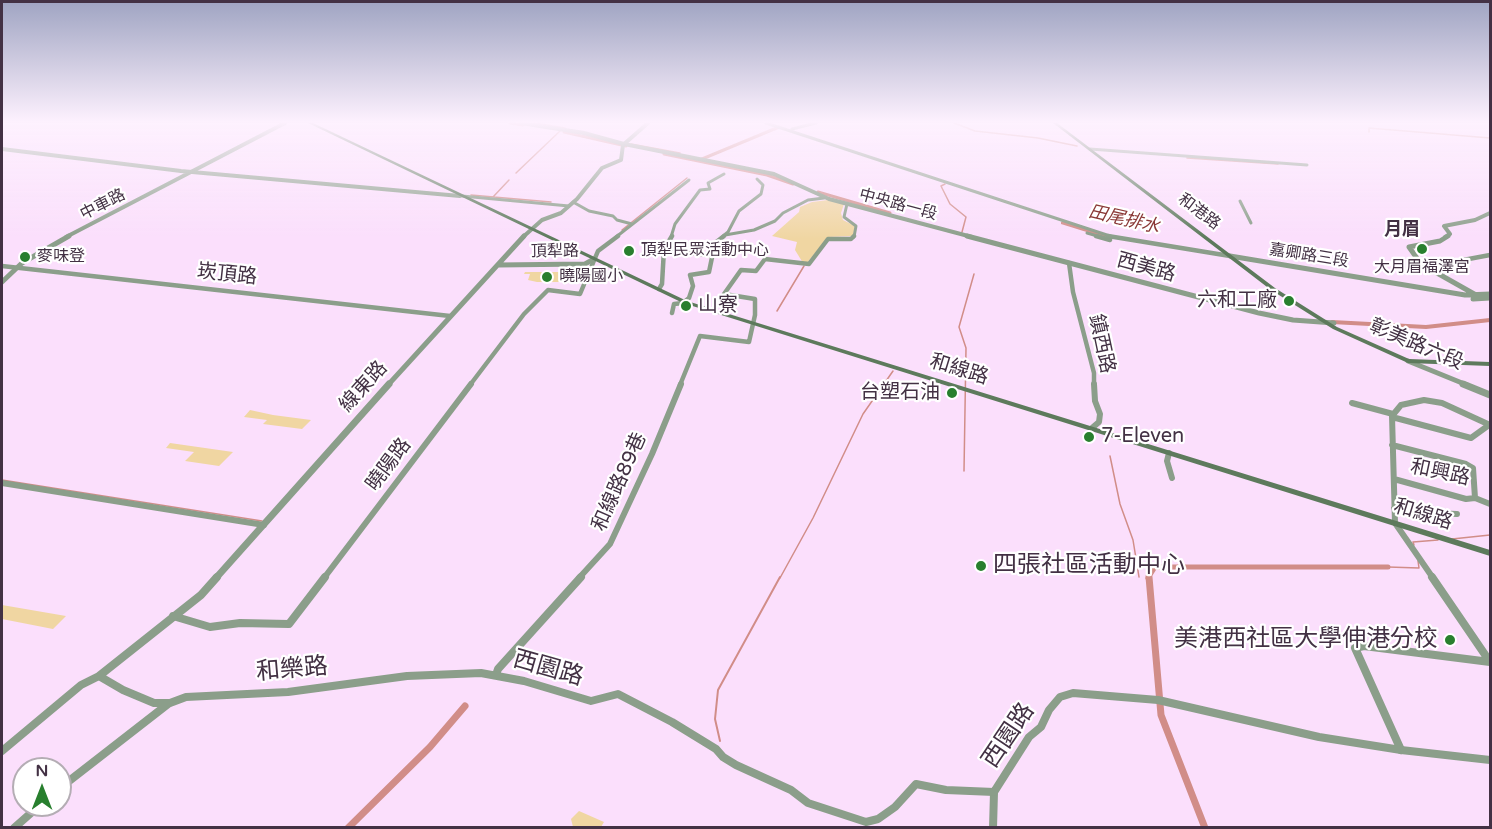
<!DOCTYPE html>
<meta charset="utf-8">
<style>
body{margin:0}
#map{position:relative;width:1492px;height:829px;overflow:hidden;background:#fbdffc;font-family:"Varela Round",sans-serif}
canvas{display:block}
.frame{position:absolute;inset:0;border:3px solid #433144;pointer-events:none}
.north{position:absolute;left:12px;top:757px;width:60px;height:60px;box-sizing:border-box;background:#fff;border:2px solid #b4adb4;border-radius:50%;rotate:0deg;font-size:16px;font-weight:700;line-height:24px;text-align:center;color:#433144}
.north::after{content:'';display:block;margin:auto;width:21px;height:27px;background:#287f2e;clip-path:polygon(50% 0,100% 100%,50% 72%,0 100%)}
</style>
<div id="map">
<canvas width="1492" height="829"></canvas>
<div class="frame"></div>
<div class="north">N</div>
</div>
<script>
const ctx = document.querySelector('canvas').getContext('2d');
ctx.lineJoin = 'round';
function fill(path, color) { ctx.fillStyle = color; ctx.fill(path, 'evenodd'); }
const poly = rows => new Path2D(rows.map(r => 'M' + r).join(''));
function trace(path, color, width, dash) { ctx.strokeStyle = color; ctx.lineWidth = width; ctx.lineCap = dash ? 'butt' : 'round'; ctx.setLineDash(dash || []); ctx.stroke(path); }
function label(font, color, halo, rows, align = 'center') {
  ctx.font = font + ' "Varela Round","Noto Sans TC",sans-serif'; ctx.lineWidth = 4.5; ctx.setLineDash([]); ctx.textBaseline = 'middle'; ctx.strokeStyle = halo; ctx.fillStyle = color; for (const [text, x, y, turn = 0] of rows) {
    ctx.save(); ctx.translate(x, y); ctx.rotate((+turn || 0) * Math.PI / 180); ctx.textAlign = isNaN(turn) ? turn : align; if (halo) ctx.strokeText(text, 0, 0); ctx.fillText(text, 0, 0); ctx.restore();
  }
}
fill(poly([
 [828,200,844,204,841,213,843,220,855,226,853,236,828,237,807,263,803,263,795,250,797,242,772,236,799,212,800,207,812,202],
 [525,272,576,272,573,282,537,282,528,280,530,274,524,274],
 [250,410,273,415,311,420,302,429,263,424,267,420,244,417],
 [170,443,233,452,219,466,185,461,194,452,166,448],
 [2,605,66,616,53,629,2,619],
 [579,811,604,822,601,827,573,827,571,819]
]), '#f0d6a2');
trace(poly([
 [534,123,565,128],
 [954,123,975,131,1038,138,1077,146],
 [1369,132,1369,128,1490,138],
 [631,144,680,153],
 [1187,158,1278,164],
 [516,173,560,131],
 [945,184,941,186,950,204,966,217,962,232],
 [471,195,551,202],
 [493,197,509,180],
 [622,230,687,178],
 [777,311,804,266],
 [1110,456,1120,504,1133,540,1139,577],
 [964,471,966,348,959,327,974,274],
 [2,480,262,521],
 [1452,539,1490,535],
 [1414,545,1413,542,1438,540],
 [1388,567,1419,568,1418,561],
 [780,578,813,518,863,414,893,371]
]), '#d18d88', 1.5);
trace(poly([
 [720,741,715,719,718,690,780,577]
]), '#d18d88', 2);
trace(poly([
 [510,123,523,125],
 [564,132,626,146],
 [664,154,767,175,793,184],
 [702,159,779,127],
 [818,192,890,213]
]), '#d18d88', 3);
trace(poly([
 [1332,322,1426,327,1490,320]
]), '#d18d88', 4);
trace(poly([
 [1148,578,1155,567,1388,567]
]), '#d18d88', 5);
trace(poly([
 [1149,577,1161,715,1205,828],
 [348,828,430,747,465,706]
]), '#d18d88', 7);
fill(poly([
 [1063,221,1113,237,1114,238,1113,239,1109,239,1061,224,1061,222,1063,221]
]), '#d18d88');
trace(poly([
 [766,123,1113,237],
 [792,129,816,123],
 [1090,149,1307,165],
 [462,196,569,206],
 [1240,201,1251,223],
 [573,202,589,211,613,216,617,220,632,224],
 [847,204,844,217,856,226,854,237],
 [1087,233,1101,237],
 [725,235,754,230,775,221,783,213,808,200,824,198],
 [616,237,689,180],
 [671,237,675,224,700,190,710,189,708,183,724,174],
 [722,237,728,232,739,211,761,194,763,185,757,179]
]), '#8b9e8a', 3);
trace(poly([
 [1096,236,1110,240],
 [1108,236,1230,256],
 [666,247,688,253,711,255],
 [1069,263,1073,292,1094,373,1094,385],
 [2,266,450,316],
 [1426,267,1490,255],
 [659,289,662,284,664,249,672,236],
 [672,313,674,304,683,303,689,298,693,286,690,275,709,272,715,243,724,236],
 [470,385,524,314,548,290,580,294,598,251,618,236],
 [680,385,700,336,749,342,755,315,755,299,724,294,741,270,756,271,765,259,809,264,828,239,851,239,854,236]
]), '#8b9e8a', 4.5);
trace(poly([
 [1352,403,1393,414],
 [1392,417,1471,438,1489,425],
 [1092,428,1099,422,1100,414,1095,401,1094,384],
 [1392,445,1466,464,1473,468,1475,498,1466,499,1394,479],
 [1169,453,1167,461,1172,478],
 [2,483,264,525],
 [1475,498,1490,504],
 [1394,508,1407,512,1457,514],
 [324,578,471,384],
 [579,578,610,544,652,454,681,384],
 [1433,578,1395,523,1392,416,1401,405,1424,400,1442,403,1490,425]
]), '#8b9e8a', 6);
trace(poly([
 [1432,577,1490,662],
 [173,616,210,627,240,623,289,624,325,577],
 [496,675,498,669,581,577],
 [1401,750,1355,648,1364,646,1490,662],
 [60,788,168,704],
 [14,828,40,805],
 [993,828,994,792]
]), '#8b9e8a', 8);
trace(poly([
 [521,123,584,133,624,144,774,174,829,199,972,237],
 [2,149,181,171,460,196],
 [66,237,285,123],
 [523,237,542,220,561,213,577,199,602,168,621,160,623,145,648,123],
 [1445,237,1450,234,1444,226,1475,220,1490,213]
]), '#8b9e8a', 4);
trace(poly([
 [967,236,1259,313,1293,320,1334,323],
 [1448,236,1440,241,1409,247,1421,264,1476,295],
 [1230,256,1465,295,1490,294],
 [498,265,585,264,594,259],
 [2,282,22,263,69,236],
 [1473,299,1490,298],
 [1408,361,1467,385],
 [388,385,524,236]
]), '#8b9e8a', 5);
trace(poly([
 [1463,384,1490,395],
 [216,578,389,384]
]), '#8b9e8a', 7);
trace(poly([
 [99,676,123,690,154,703,170,703,186,697,288,692,407,676,481,673,524,681,591,701,618,694,672,722,716,749,723,757,736,765,791,790,808,803,866,822,878,819,895,807,916,784,946,790,994,792,1029,737,1041,727,1049,710,1060,697,1073,693,1158,700,1319,737,1401,750,1490,760],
 [2,751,81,685,99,676,201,595,217,577]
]), '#8b9e8a', 8);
fill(poly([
 [308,123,313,123,687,301,1490,550,1490,556,683,303,308,123],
 [1053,123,1057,123,1275,288,1337,327,1409,359,1490,362,1490,366,1408,363,1333,329,1271,290,1053,123]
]), '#5d7a5c');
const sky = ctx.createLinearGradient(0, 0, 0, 239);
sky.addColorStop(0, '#9fa4c2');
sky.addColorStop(0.51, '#fdf1fe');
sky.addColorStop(1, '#fdf1fe00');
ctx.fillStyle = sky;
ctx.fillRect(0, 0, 1492, 239);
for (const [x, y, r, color] of [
 [1422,249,6,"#287f2e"],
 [629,251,6,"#287f2e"],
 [25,257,6,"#287f2e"],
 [547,277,6,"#287f2e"],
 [1289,301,6,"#287f2e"],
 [686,306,6,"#287f2e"],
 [952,393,6,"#287f2e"],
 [1089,437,6,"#287f2e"],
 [981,566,6,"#287f2e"],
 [1450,640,6,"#287f2e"]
]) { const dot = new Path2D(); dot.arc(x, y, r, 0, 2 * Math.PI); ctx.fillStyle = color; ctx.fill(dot); trace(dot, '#fff', 2); }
label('16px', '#433144', '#fff', [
 ["中車路",103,205,-27],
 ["中央路一段",898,205,15],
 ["和港路",1199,212,37],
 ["頂犁路",555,252,-1],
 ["嘉卿路三段",1309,256,9]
]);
label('16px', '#433144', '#fff', [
 ["頂犁民眾活動中心",641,251],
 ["麥味登",37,257],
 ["大月眉福澤宮",1422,268,"center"],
 ["曉陽國小",559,277]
], 'left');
label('italic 18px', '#8a3836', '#fff', [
 ["田尾排水",1124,220,13]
]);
label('bold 18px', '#433144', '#fff', [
 ["月眉",1402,230]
]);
label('20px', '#433144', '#fff', [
 ["西美路",1146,268,15],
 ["崁頂路",227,275,6],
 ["鎮西路",1101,344,78],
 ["彰美路六段",1416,345,23],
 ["和線路",959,370,17],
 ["線東路",364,387,-48],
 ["曉陽路",389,465,-53],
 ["和興路",1440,473,12],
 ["和線路89巷",620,482,-66],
 ["和線路",1423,515,17]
]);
label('20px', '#433144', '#fff', [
 ["六和工廠",1277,301],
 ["山寮",698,306,"left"],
 ["台塑石油",940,393],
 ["7-Eleven",1101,437,"left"]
], 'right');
label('24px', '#433144', '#fff', [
 ["四張社區活動中心",993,566],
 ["美港西社區大學伸港分校",1438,640,"right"]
], 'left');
label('24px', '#433144', '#fff', [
 ["西園路",548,669,16],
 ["和樂路",292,670,-5],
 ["西園路",1009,736,-56]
]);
</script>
